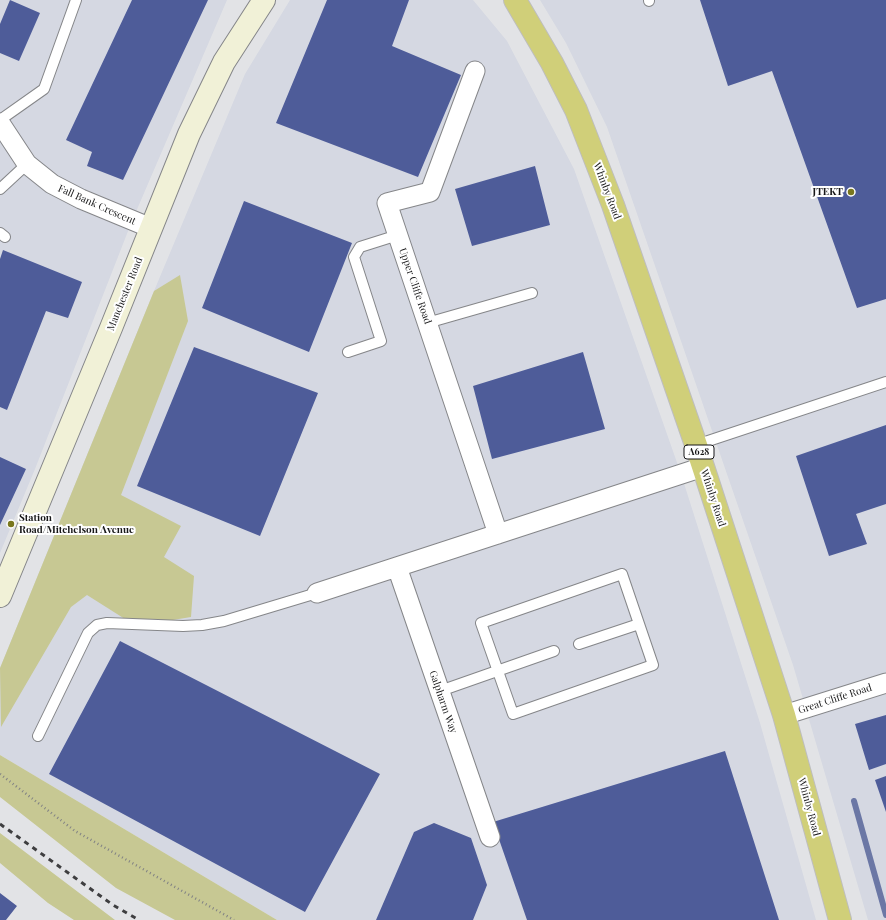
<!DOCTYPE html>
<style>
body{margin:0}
canvas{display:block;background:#e2e3e6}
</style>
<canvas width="886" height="920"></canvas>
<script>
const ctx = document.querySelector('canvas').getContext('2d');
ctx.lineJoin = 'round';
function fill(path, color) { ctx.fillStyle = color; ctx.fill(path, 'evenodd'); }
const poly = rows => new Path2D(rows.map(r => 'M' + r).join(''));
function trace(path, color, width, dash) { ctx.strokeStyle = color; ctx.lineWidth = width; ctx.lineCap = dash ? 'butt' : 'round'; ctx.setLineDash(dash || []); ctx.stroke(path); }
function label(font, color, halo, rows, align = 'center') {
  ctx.font = font + ' "Playfair Display",serif'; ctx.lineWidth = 4; ctx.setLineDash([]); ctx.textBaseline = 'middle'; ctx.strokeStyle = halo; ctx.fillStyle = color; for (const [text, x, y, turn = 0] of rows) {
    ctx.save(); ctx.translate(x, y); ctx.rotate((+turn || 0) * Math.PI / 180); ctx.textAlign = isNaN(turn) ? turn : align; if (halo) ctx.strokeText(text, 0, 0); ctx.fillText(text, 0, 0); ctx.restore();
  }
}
fill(poly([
 [0,0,227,0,132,221,35,469,0,553],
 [290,0,473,0,507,41,574,169,681,474,760,723,816,920,277,920,0,755,0,668,154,291,245,74],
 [540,0,886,0,886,920,868,920,793,665,607,127,566,43]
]), '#d5d8e2');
fill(poly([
 [180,275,188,321,121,495,181,526,164,557,194,576,191,617,136,626,87,595,71,607,1,727,0,668,154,291],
 [0,755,277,920,175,920,116,888,0,797],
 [0,833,115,920,74,920,48,903,0,863]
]), '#c7c893');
trace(poly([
 [854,801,886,915]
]), '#6b77a5', 6);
fill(poly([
 [10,0,40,13,19,61,0,53,0,24],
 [132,0,208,0,123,180,87,166,92,152,66,140],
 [327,0,409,0,392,46,461,75,418,177,276,123],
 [700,0,886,0,886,299,857,308,772,71,728,86],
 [535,166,550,225,472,246,455,189],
 [244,201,352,243,309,352,202,308],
 [3,250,82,282,68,318,46,311,7,410,0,407,0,259],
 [194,347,318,393,260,536,137,486],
 [583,352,605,429,492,459,473,386],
 [886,425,886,504,856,514,867,544,829,556,796,456],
 [0,457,26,469,0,525],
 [120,641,380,774,305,912,49,774],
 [886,715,886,764,869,770,855,724],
 [725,751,779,920,527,920,493,822],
 [886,776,886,812,875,780],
 [434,823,471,838,487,885,473,920,376,920,414,832],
 [0,893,17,906,6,920,0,920]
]), '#4e5c99');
const lane = poly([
 [649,1,649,0],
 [0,120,44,89,76,0],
 [0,189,27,164],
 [0,233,5,237],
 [427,323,532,293],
 [348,352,381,341,354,257,360,247,398,235],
 [696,445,886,382],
 [622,574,653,665,513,714,481,623,622,574],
 [579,644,639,624],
 [440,691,554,651],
 [38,736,88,633,97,625,107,623,183,626,202,625,224,621,317,593]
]);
const street = poly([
 [475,71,430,192,387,203,498,534],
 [0,123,27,164,52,184,81,199,151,228],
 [397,567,490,837],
 [317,593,703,467],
 [784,715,886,683]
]);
const secondary = poly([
 [0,596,111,328,189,134,224,62,264,0]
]);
const highway = poly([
 [515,0,552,63,576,110,613,205,696,445,784,715,840,920]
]);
trace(lane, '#858689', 12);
trace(street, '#858689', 21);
trace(secondary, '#858689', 24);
trace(highway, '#bebebe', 24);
trace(poly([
 [0,774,75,831,234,920]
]), '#818284', 2.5, [1, 3]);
trace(lane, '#fff', 10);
trace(street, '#fff', 19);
trace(secondary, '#f1f1d7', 22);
trace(highway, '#d0cf79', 22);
trace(poly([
 [0,824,113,905,139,920]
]), '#3e3e40', 3, [5, 5]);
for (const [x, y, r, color] of [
 [851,192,4,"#79771e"],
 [11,524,4,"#79771e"]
]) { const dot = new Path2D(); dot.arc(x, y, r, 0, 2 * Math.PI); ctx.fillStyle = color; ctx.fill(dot); trace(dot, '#fff', 1.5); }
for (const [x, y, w] of [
 [699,452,30]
]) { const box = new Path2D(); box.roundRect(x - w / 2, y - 7, w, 14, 3); ctx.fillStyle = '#fff'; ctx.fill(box); trace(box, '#171718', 1); }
label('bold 9px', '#171718', null, [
 ["A628",699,452]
]);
label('10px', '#171718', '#fff', [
 ["Whinby Road",607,191,69],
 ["Fall Bank Crescent",97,205,24],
 ["Upper Cliffe Road",415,286,71],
 ["Manchester Road",125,294,-68],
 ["Whinby Road",713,498,72],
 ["Great Cliffe Road",835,699,-18],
 ["Galpharm Way",443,702,71],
 ["Whinby Road",809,807,75]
]);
label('bold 10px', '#171718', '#fff', [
 ["JTEKT",843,192],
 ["Station",19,518,"left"],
 ["Road/Mitchelson Avenue",19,530,"left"]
], 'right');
</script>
